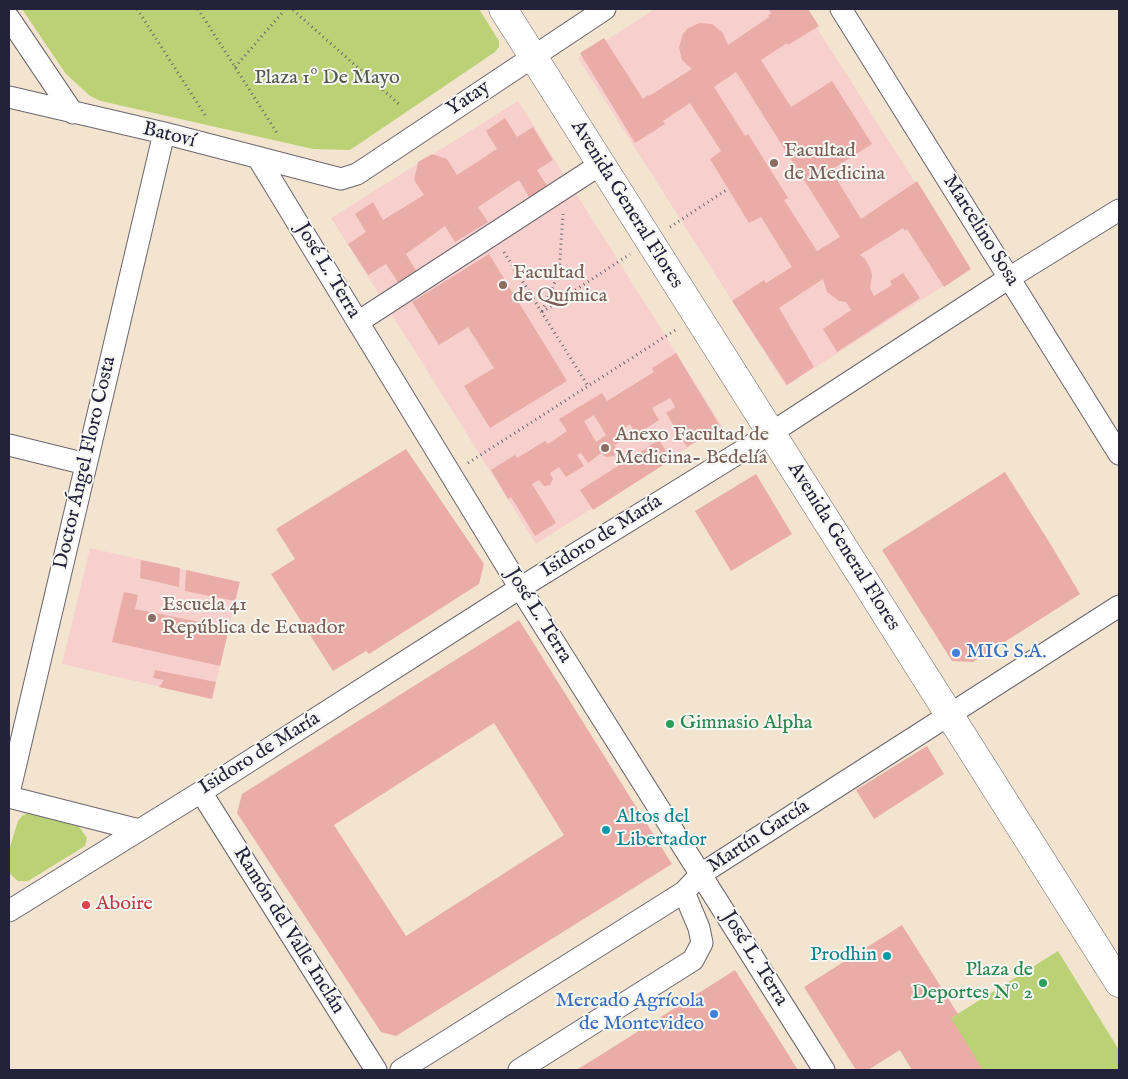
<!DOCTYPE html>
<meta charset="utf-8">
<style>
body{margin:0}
#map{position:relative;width:1128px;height:1079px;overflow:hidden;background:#f3e4cf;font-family:"IM FELL English",serif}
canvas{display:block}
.frame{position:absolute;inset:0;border:10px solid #22223b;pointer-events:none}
</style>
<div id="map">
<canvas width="1128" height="1079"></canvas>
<div class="frame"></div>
</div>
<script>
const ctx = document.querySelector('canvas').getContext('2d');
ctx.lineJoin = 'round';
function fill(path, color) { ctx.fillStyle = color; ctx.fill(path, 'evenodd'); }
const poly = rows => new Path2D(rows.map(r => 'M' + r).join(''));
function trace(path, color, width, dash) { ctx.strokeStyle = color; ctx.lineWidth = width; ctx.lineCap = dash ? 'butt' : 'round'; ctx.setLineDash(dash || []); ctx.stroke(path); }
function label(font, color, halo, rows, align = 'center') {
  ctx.font = font + ' "IM FELL English",serif'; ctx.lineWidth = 4; ctx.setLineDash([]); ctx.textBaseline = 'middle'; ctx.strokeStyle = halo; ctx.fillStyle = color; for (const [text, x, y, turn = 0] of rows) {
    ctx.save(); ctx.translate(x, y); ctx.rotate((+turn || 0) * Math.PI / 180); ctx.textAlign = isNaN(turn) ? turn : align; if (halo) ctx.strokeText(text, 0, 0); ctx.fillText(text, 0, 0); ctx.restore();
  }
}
fill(poly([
 [655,9,805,9,970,269,786,386,578,58],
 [518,101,722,426,536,544,331,218],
 [90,548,240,582,212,699,62,664]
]), '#f7d0ce');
fill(poly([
 [22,9,479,9,499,41,499,47,495,52,350,150,313,149,101,101,90,96,66,74],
 [28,813,78,825,87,838,85,846,28,881,18,881,9,873,9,850,18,821,22,816],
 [1058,951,1119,1050,1119,1070,912,1070,900,1050]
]), '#bad175');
fill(poly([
 [769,9,808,9,819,26,788,45,787,43,761,60,791,107,832,81,872,144,831,170,861,219,917,181,971,269,944,287,907,229,905,231,903,228,860,255,865,259,871,270,872,276,870,288,874,296,892,285,890,281,903,273,920,298,837,352,823,329,851,310,846,302,839,301,827,292,823,279,779,308,814,367,787,385,732,301,764,280,766,283,792,267,761,217,749,223,710,159,721,151,690,103,663,121,665,124,635,143,580,53,604,38,643,99,648,95,649,96,692,69,682,60,679,47,683,34,687,29,699,23,712,24,723,33,728,45,769,17,768,15,771,14],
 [736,72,840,237,817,251,784,200,788,198,748,134,745,136,714,87],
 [505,118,517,137,533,127,553,160,537,170,549,189,531,200,519,180,478,207,488,222,455,242,445,226,406,254,417,272,399,284,386,264,368,275,348,244,366,232,355,214,373,202,383,220,424,195,414,180,418,162,432,154,447,159,457,175,497,149,486,131],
 [489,254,567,381,490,428,464,386,494,368,468,327,439,345,412,302],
 [676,353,720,426,687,447,666,413,675,407,670,398,652,408,659,420,636,435,630,424,624,428,629,436,615,445,616,449,614,456,606,457,601,453,588,463,581,453,577,455,584,466,566,477,559,467,550,473,553,479,550,485,544,486,539,480,532,484,556,523,535,536,511,497,508,499,491,470,515,455,517,458,545,441,548,444,567,431,559,419,602,393,607,401,654,372,652,368],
 [594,415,606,435,596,442,584,421],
 [659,440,671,460,593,510,580,490],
 [406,449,484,564,479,584,369,654,366,651,333,671,271,574,295,559,276,529],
 [1005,472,1051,545,1080,594,973,662,952,661,882,550],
 [756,474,792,534,731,571,695,511],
 [141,560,180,568,179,587,140,578],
 [186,570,240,582,235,601,185,591],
 [124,592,138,595,135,609,229,628,220,666,112,642],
 [519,620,672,864,396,1036,381,1032,237,813,242,794],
 [494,723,564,835,406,936,334,825],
 [155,670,216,682,212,699,159,687,164,680,153,678],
 [927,746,944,774,874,819,856,790],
 [902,925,958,1014,951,1018,983,1070,912,1070,900,1050,868,1070,856,1070,804,987],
 [735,970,798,1070,576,1070,596,1058]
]), '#eaaca6');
const minor = poly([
 [841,9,1119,454],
 [9,18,73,113],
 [9,97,164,133,341,179,357,174,605,9],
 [258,158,520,588,824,1070],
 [358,322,601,164],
 [9,445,86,464],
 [201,792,376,1070],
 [9,793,164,133],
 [9,797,139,830],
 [9,911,201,792,520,588,771,433,1009,278,1119,210],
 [401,1070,684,892,701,874,1119,606],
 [519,1070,693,960,702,943,699,928,684,892]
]);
const major = poly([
 [503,9,1119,983]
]);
trace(minor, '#6b666f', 23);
trace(major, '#6b666f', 29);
trace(poly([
 [137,9,207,118],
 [198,9,277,133],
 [293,10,400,105],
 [235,67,283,12],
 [670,227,728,189],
 [504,252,588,386],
 [542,311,559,273,563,214],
 [542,312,630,254],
 [468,463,677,329]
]), '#6b666f', 3, [1, 4]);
trace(minor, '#fff', 21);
trace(major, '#fff', 28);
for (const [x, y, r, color] of [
 [774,163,5,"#8d6e63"],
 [503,285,5,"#8d6e63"],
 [605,448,5,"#8d6e63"],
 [152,618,5,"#8d6e63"],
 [956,653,5,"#3f7fe0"],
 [670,724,5,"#2e9e5b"],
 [606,830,5,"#0f9aa8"],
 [86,905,5,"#e0444e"],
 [887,956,5,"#0f9aa8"],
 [1043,983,5,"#2e9e5b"],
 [714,1014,5,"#3f7fe0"]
]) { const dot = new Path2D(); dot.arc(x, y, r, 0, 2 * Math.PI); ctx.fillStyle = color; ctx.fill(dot); trace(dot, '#f6f6f2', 2); }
label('20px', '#50574c', '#f6f6f2', [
 ["Plaza 1º De Mayo",327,79]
]);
label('20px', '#22223b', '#f6f6f2', [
 ["Yatay",469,99,-34],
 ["Batoví",169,136,14],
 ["Avenida General Flores",626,205,58],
 ["Marcelino Sosa",980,231,58],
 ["José L. Terra",327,271,59],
 ["Doctor Ángel Floro Costa",86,463,-77],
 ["Isidoro de María",602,537,-32],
 ["Avenida General Flores",843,547,58],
 ["José L. Terra",538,616,58],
 ["Isidoro de María",260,754,-32],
 ["Martín García",759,837,-33],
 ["Ramón del Valle Inclán",288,931,58],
 ["José L. Terra",754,959,58]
]);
label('20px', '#785e54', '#f6f6f2', [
 ["Facultad",784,152],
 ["de Medicina",784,175],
 ["Facultad",513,274],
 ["de Química",513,297],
 ["Anexo Facultad de",615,436],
 ["Medicina- Bedelía",615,459],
 ["Escuela 41",162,606],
 ["República de Ecuador",162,629]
], 'left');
label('20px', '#366cbe', '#f6f6f2', [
 ["MIG S.A.",966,653],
 ["Mercado Agrícola",704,1002,"right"],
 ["de Montevideo",704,1025,"right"]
], 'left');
label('20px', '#27864d', '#f6f6f2', [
 ["Gimnasio Alpha",680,724],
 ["Plaza de",1033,971,"right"],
 ["Deportes Nº 2",1033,994,"right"]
], 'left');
label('20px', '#0d838f', '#f6f6f2', [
 ["Altos del",616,818],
 ["Libertador",616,841],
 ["Prodhin",877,956,"right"]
], 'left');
label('20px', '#be3a42', '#f6f6f2', [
 ["Aboire",96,905]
], 'left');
</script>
